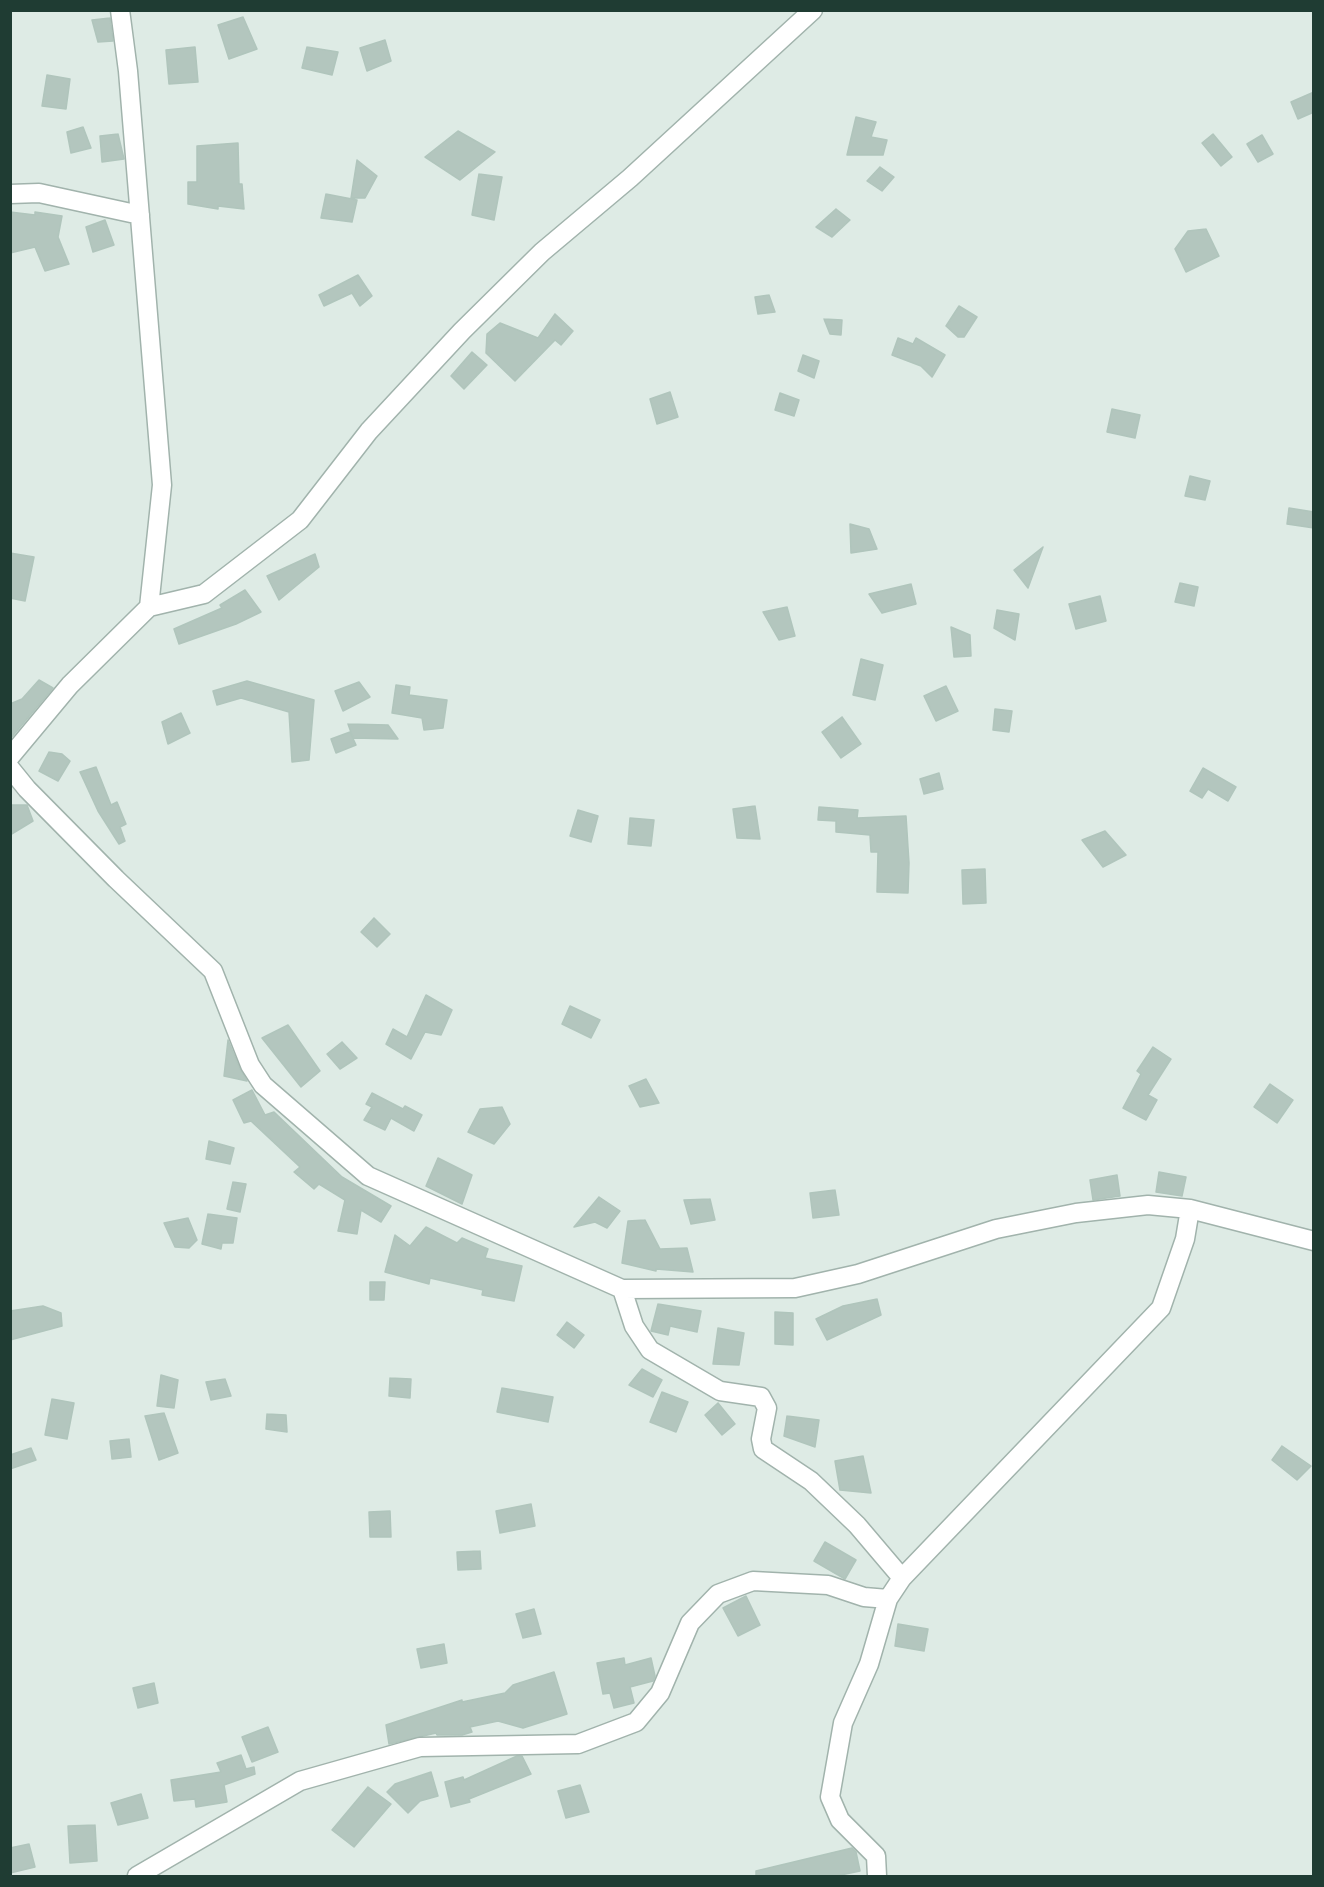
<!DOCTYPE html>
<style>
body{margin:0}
#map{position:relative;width:1324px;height:1887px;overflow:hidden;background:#deebe5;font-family:"Alegreya Sans",sans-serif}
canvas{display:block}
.frame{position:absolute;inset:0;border:12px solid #1f3c33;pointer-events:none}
</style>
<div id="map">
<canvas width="1324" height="1887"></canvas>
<div class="frame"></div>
</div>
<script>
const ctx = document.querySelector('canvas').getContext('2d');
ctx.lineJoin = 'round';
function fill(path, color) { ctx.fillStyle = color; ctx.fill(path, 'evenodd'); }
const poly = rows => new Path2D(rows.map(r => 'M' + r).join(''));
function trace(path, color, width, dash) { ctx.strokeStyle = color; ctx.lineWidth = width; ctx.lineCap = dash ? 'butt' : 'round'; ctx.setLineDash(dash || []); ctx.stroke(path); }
const building = poly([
 [243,17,257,49,229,59,218,25,243,17],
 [110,18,113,41,98,42,92,20,110,18],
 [385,40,391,61,367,71,360,48,385,40],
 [195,47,198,82,169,84,166,50,195,47],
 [307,47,338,52,332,75,302,68,307,47],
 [47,75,70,79,66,109,42,106,47,75],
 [1314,92,1314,112,1298,119,1291,102,1314,92],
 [856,117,876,122,871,137,887,140,883,155,847,155,856,117],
 [83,127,91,148,71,153,67,132,83,127],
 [458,131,495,152,460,180,425,157,458,131],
 [118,134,124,159,102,162,100,136,118,134],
 [1213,134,1232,157,1221,166,1202,143,1213,134],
 [1262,135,1273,154,1258,162,1247,144,1262,135],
 [238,143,239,184,242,184,244,209,218,206,218,209,188,204,188,182,197,182,197,146,238,143],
 [357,160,377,176,365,198,351,198,357,160],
 [880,167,894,177,882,191,867,181,880,167],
 [479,174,502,177,494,220,472,215,479,174],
 [326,194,357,200,352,222,321,218,326,194],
 [836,209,850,220,832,237,816,227,836,209],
 [10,212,35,215,35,212,62,216,58,237,69,264,45,271,35,247,10,253,10,212],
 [105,220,114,245,93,252,86,227,105,220],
 [1206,229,1219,256,1186,272,1175,249,1188,231,1206,229],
 [358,275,372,296,360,306,352,293,324,306,319,295,358,275],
 [769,295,775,312,758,314,755,297,769,295],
 [959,306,977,317,964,337,958,337,946,326,959,306],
 [555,314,573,331,561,345,555,340,515,381,486,353,487,334,500,323,538,338,555,314],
 [824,319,842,320,841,335,830,334,824,319],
 [898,338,913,344,916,338,945,355,932,377,921,366,892,355,898,338],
 [472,352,487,365,464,389,451,376,472,352],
 [803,355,819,361,814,378,798,371,803,355],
 [670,392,678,417,657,424,650,399,670,392],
 [780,393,799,400,794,416,775,410,780,393],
 [1112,409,1140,415,1135,438,1107,432,1112,409],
 [1190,476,1210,481,1205,500,1185,496,1190,476],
 [1289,508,1314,512,1314,528,1287,524,1289,508],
 [850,524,869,529,877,549,851,553,850,524],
 [1043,547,1028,588,1014,570,1043,547],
 [10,553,34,557,25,601,10,598,10,553],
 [315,554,319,567,279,600,267,576,315,554],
 [1180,583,1198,587,1194,606,1175,602,1180,583],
 [911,584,916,604,882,613,869,594,911,584],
 [245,590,261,612,236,624,179,644,174,629,222,608,220,605,245,590],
 [1100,596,1106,621,1076,629,1069,604,1100,596],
 [787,607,795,636,779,640,763,612,787,607],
 [997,610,1019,614,1015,640,994,628,997,610],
 [951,627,970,635,971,656,954,657,951,627],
 [861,659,883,665,875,700,853,695,861,659],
 [39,680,53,688,10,739,10,704,22,699,39,680],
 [247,681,314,700,309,760,292,762,289,712,241,698,217,705,213,691,247,681],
 [359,682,370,697,343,711,335,691,359,682],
 [396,685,410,687,409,695,447,700,443,728,424,730,422,718,392,713,396,685],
 [946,686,958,711,936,721,924,696,946,686],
 [995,709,1012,711,1009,732,993,730,995,709],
 [181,713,190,733,168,744,162,722,181,713],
 [842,717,861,744,841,758,822,732,842,717],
 [348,724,388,725,398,739,353,738,348,724],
 [350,732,356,745,336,753,331,739,350,732],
 [49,752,62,754,70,761,58,781,39,771,49,752],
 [96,767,111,805,117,802,126,824,120,827,125,841,119,844,98,811,80,772,96,767],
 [1203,768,1236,787,1228,801,1208,789,1202,798,1190,791,1203,768],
 [939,773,943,789,924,794,920,779,939,773],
 [10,805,27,805,33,821,10,835,10,805],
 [755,806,760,839,737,838,733,809,755,806],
 [819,807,858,810,857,818,906,816,909,863,908,893,877,892,878,852,871,852,870,835,836,832,836,821,818,820,819,807],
 [578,810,598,816,591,842,570,836,578,810],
 [630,818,654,820,651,846,628,844,630,818],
 [1105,831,1126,855,1103,867,1082,840,1105,831],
 [985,869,986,903,963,904,962,870,985,869],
 [374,918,390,934,377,947,361,932,374,918],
 [426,995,452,1010,441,1035,425,1032,411,1059,386,1044,393,1029,407,1037,426,995],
 [570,1006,600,1020,591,1038,562,1024,570,1006],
 [288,1025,320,1071,301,1087,262,1038,288,1025],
 [228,1040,240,1069,247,1081,224,1076,228,1040],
 [342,1042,357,1058,340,1069,327,1054,342,1042],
 [1153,1047,1171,1059,1148,1095,1157,1100,1146,1120,1123,1108,1141,1074,1137,1071,1153,1047],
 [646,1079,659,1103,640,1107,629,1086,646,1079],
 [1270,1084,1293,1100,1277,1123,1254,1107,1270,1084],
 [252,1090,265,1115,274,1112,342,1177,391,1206,381,1222,361,1210,357,1234,338,1231,345,1200,319,1184,314,1189,294,1172,300,1167,251,1121,244,1123,233,1100,252,1090],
 [372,1093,403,1109,405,1106,422,1115,414,1131,391,1118,385,1130,364,1120,372,1107,366,1104,372,1093],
 [502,1107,510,1124,494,1144,468,1132,480,1109,502,1107],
 [209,1141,234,1148,230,1164,206,1159,209,1141],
 [438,1158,472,1175,462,1204,426,1186,438,1158],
 [1159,1172,1186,1177,1182,1196,1156,1192,1159,1172],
 [1117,1175,1120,1196,1093,1200,1090,1180,1117,1175],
 [233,1182,246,1184,240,1212,227,1209,233,1182],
 [835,1190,839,1215,813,1218,810,1193,835,1190],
 [599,1197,620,1211,607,1228,595,1222,574,1227,599,1197],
 [710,1199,715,1220,691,1224,684,1200,710,1199],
 [208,1214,237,1218,233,1243,222,1243,221,1249,202,1244,208,1214],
 [188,1218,197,1240,189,1248,175,1247,164,1223,188,1218],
 [645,1220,660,1249,687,1248,693,1272,656,1269,656,1271,622,1263,628,1221,645,1220],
 [426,1227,457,1243,462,1238,488,1249,485,1258,522,1266,514,1301,482,1295,483,1290,430,1278,429,1284,385,1272,395,1235,410,1246,426,1227],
 [370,1282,385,1282,384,1300,370,1300,370,1282],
 [877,1299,881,1315,827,1340,816,1319,843,1306,877,1299],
 [658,1304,701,1311,697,1332,670,1326,668,1335,651,1331,658,1304],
 [43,1306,61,1313,62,1326,10,1340,10,1311,43,1306],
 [775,1312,793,1313,793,1345,775,1344,775,1312],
 [567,1322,584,1335,574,1348,557,1335,567,1322],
 [718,1328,744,1333,739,1365,713,1364,718,1328],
 [642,1369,662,1380,653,1397,629,1385,642,1369],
 [161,1375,178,1380,174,1408,157,1406,161,1375],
 [390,1378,411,1379,410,1398,389,1396,390,1378],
 [225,1379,231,1396,211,1400,206,1382,225,1379],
 [502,1388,553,1397,548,1422,497,1412,502,1388],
 [662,1392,688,1402,676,1432,650,1422,662,1392],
 [52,1399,74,1403,67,1439,45,1435,52,1399],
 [718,1403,735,1424,722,1435,705,1415,718,1403],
 [164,1413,178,1453,159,1460,145,1416,164,1413],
 [267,1414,286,1415,287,1432,266,1429,267,1414],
 [787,1416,819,1420,815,1447,784,1436,787,1416],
 [129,1439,131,1457,112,1459,110,1441,129,1439],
 [1282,1446,1311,1466,1297,1480,1272,1460,1282,1446],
 [31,1448,36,1460,10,1469,10,1455,31,1448],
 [863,1456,871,1493,840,1490,835,1461,863,1456],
 [531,1504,535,1526,500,1533,496,1511,531,1504],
 [390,1511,391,1537,370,1537,369,1512,390,1511],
 [825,1542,856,1560,845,1579,814,1561,825,1542],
 [480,1551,481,1569,458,1570,457,1552,480,1551],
 [746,1596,760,1625,738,1636,723,1608,746,1596],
 [534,1609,541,1634,523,1638,516,1614,534,1609],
 [898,1624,928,1629,924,1651,895,1646,898,1624],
 [444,1644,447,1663,421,1668,417,1649,444,1644],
 [624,1658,625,1665,651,1658,655,1676,653,1681,630,1687,634,1703,614,1708,610,1693,603,1694,597,1663,624,1658],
 [554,1672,567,1714,523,1728,498,1721,470,1727,472,1732,462,1735,437,1735,436,1733,389,1744,386,1725,462,1700,462,1702,505,1693,513,1685,554,1672],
 [154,1683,158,1703,138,1708,133,1688,154,1683],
 [268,1727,278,1752,252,1762,242,1737,268,1727],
 [241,1755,246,1769,254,1767,255,1774,224,1785,227,1802,196,1807,195,1799,174,1801,171,1780,221,1772,217,1763,241,1755],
 [517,1756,522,1756,531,1774,469,1799,470,1802,451,1807,445,1782,463,1777,464,1780,517,1756],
 [431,1772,438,1796,420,1801,408,1813,387,1792,395,1784,431,1772],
 [580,1785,589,1812,566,1818,558,1791,580,1785],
 [368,1787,391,1804,354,1847,332,1830,368,1787],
 [141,1794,148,1818,118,1825,111,1803,141,1794],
 [95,1825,97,1861,70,1863,68,1826,95,1825],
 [29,1844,35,1867,10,1873,10,1848,29,1844],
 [852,1848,856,1852,860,1871,836,1876,756,1876,756,1871,852,1848]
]);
fill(building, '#b3c6be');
trace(building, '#b0c5bc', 1.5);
const minor = poly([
 [10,194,39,193,140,215],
 [149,607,204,594,300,520,369,431,462,331,542,252,630,178,813,10],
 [10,757,70,685,149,607,162,485,128,71,120,10],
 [10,768,27,789,116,879,213,971,250,1065,263,1085,368,1176,622,1289,795,1288,858,1274,996,1229,1076,1213,1148,1205,1190,1209,1314,1241],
 [622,1289,634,1326,650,1350,720,1391,761,1397,767,1408,761,1439,763,1449,811,1481,857,1525,902,1578],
 [137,1876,300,1781,420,1747,578,1744,636,1722,660,1693,690,1623,718,1594,753,1581,828,1585,864,1597,888,1599],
 [877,1876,876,1856,840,1820,830,1797,843,1723,869,1664,888,1599,902,1578,1161,1308,1185,1239,1190,1209]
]);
trace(minor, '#a1b3ac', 21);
trace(minor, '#fff', 18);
</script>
